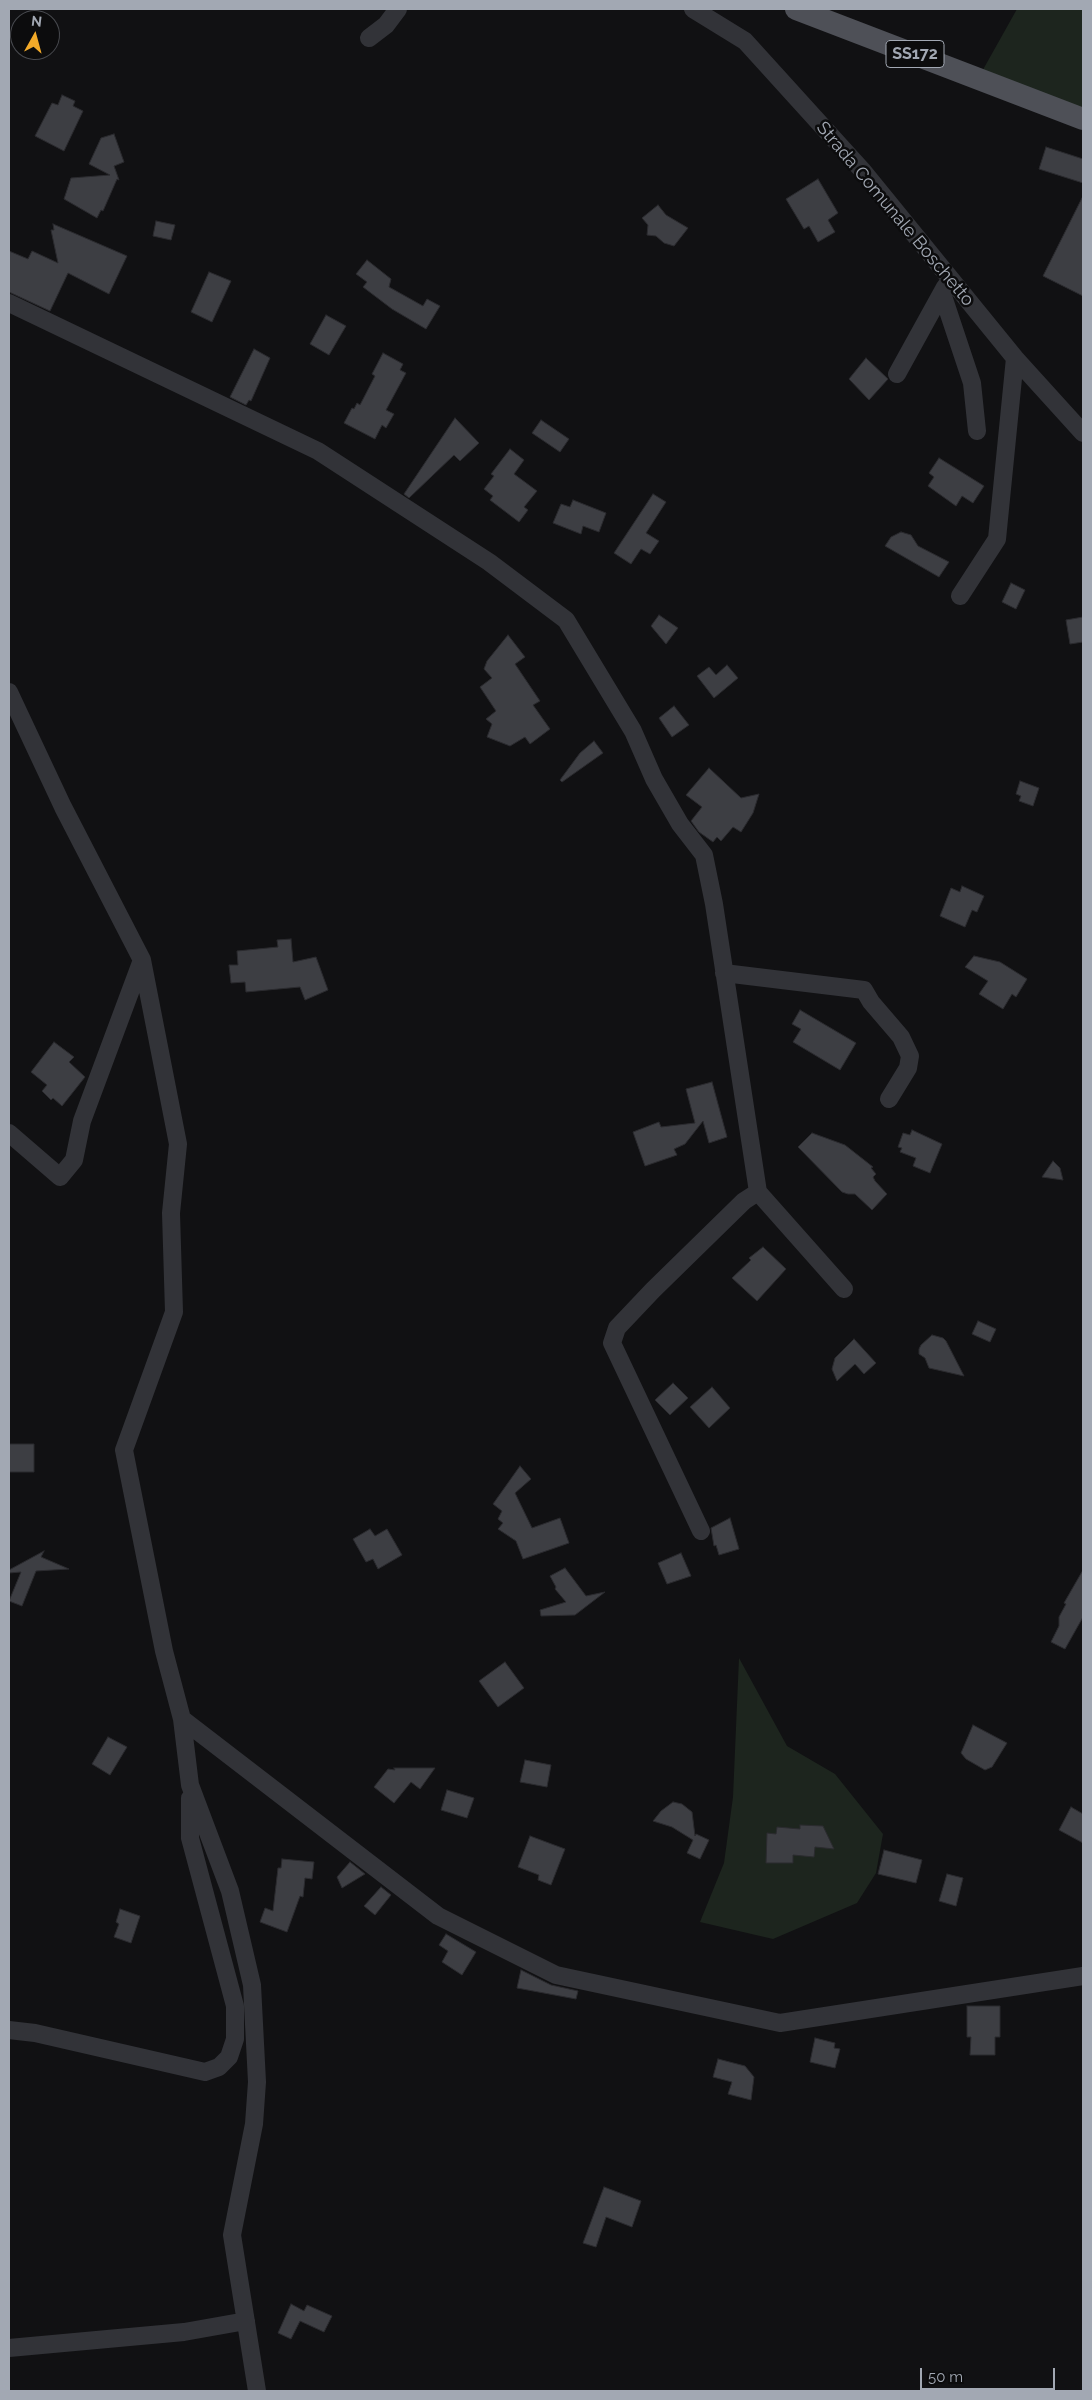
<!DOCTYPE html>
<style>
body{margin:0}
#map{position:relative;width:1092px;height:2400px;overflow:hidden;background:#111113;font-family:Raleway,sans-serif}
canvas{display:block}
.frame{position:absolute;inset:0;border:10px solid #a2a8b3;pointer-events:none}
.north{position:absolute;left:10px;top:10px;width:50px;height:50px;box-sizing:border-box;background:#0c0c0d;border:1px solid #484a4f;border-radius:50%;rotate:7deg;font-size:14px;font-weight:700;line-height:20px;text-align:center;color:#a2a8b3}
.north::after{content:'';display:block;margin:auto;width:18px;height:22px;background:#f3aa29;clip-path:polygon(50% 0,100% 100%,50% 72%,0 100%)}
.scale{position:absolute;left:920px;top:2368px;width:135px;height:22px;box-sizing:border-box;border:2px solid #a2a8b3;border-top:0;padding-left:6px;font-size:15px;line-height:18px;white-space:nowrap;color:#a2a8b3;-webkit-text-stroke:4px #0c0c0d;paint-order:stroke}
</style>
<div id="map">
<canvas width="1092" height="2400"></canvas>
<div class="frame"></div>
<div class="north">N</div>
<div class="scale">50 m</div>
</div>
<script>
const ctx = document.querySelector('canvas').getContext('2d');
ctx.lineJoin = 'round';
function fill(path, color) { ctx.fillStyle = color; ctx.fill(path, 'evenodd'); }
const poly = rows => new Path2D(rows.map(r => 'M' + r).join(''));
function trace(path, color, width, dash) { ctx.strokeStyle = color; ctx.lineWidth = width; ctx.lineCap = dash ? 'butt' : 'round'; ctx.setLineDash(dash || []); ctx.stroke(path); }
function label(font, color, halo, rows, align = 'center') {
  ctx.font = font + ' Raleway,sans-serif'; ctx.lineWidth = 5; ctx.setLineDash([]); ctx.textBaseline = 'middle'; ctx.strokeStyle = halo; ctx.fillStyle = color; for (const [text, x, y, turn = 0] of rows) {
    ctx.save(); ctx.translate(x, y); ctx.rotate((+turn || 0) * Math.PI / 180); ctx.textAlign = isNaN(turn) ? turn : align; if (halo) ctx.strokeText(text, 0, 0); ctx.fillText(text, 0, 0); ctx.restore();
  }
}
fill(poly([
 [1017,9,1083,9,1083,115,980,75],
 [739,1658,787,1746,835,1774,883,1834,876,1873,857,1903,773,1939,700,1922,724,1863,733,1797]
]), '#1d251e');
const building = poly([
 [62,95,75,101,73,106,83,111,64,151,35,136,52,103,58,105,62,95],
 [114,134,124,162,114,166,119,180,117,179,103,211,101,210,97,218,64,199,71,178,110,175,89,164,101,138,114,134],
 [1046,147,1083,159,1083,183,1039,169,1046,147],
 [818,179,838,213,828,220,835,232,818,242,809,226,804,229,786,199,818,179],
 [1083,196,1083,296,1043,276,1083,196],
 [658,205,666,215,688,228,674,246,664,243,656,236,647,235,648,225,642,218,658,205],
 [156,221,175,225,171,240,153,236,156,221],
 [53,224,127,256,109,294,68,273,50,311,9,292,9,251,28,259,32,251,58,263,51,230,54,230,53,224],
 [367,260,391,279,389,287,423,306,427,299,440,306,426,329,392,309,363,287,367,282,356,274,367,260],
 [209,272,231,281,212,322,191,312,209,272],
 [326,315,346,326,329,355,310,344,326,315],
 [254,349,270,358,251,401,249,400,246,405,230,397,254,349],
 [383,353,403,364,400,370,406,373,386,410,394,414,386,428,382,425,375,439,344,423,352,408,354,409,357,403,360,405,375,376,372,374,383,353],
 [866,358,888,379,869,400,849,379,866,358],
 [455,418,479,443,460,461,454,455,409,498,404,494,455,418],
 [541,420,569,439,560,452,532,433,541,420],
 [510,449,524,460,514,474,537,491,524,507,528,510,519,522,490,500,493,496,484,489,494,476,491,474,510,449],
 [939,458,984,486,973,503,962,496,956,506,928,486,934,477,929,473,939,458],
 [653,494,666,502,646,533,659,541,650,554,641,549,631,564,614,553,653,494],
 [573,500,606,513,599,532,583,526,581,534,553,523,561,504,570,507,573,500],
 [901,532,911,535,918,546,949,562,939,577,885,546,891,537,901,532],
 [1011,583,1025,590,1016,609,1002,602,1011,583],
 [659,615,678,628,666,644,651,626,659,615],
 [1083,617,1083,642,1070,644,1066,620,1083,617],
 [508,635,525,657,515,664,540,701,533,705,550,729,530,744,525,737,510,746,487,737,492,724,486,719,496,711,480,687,492,678,484,669,487,661,508,635],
 [727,665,738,678,714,698,697,676,709,667,716,675,727,665],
 [674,706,689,725,672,737,659,718,674,706],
 [594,741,603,753,562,782,560,780,580,753,594,741],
 [709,768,741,798,759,794,753,813,741,832,733,827,721,841,717,837,713,842,699,832,691,821,702,807,686,795,709,768],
 [1020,781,1039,788,1033,806,1019,801,1021,796,1016,794,1020,781],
 [962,886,984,896,977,912,972,910,965,927,940,916,951,888,960,892,962,886],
 [291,939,293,962,316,957,328,990,305,1000,300,987,246,992,245,982,231,983,229,965,238,965,237,951,278,947,277,940,291,939],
 [974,956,1000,962,1027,979,1016,997,1012,994,1003,1009,979,994,988,981,965,967,974,956],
 [800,1010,856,1043,840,1070,793,1042,801,1029,792,1024,800,1010],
 [54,1042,74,1057,69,1062,85,1077,62,1106,53,1098,51,1100,42,1091,47,1085,31,1072,54,1042],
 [712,1082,727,1137,709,1143,703,1121,685,1144,674,1149,677,1155,645,1166,633,1132,659,1122,661,1127,695,1123,686,1089,712,1082],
 [912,1130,942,1144,930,1173,913,1166,916,1158,900,1152,902,1148,898,1147,903,1133,910,1135,912,1130],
 [812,1133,845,1145,873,1167,871,1168,876,1174,873,1177,875,1181,887,1194,872,1210,855,1194,848,1194,842,1192,798,1147,812,1133],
 [1053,1161,1060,1168,1063,1180,1042,1177,1053,1161],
 [763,1247,786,1269,757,1301,732,1278,751,1260,749,1258,763,1247],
 [978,1321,996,1329,990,1342,972,1334,978,1321],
 [932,1335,943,1338,946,1341,964,1376,929,1368,925,1358,919,1354,919,1349,921,1345,932,1335],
 [854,1339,876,1363,864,1374,855,1364,837,1381,832,1369,835,1358,854,1339],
 [673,1383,688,1398,670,1415,655,1400,673,1383],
 [712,1387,730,1408,709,1428,690,1407,712,1387],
 [9,1444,34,1444,34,1472,9,1472,9,1444],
 [520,1466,531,1479,515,1493,532,1528,560,1518,569,1543,523,1559,516,1541,498,1529,503,1523,498,1519,502,1511,493,1504,520,1466],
 [730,1518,739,1549,719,1555,716,1545,714,1546,711,1528,730,1518],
 [370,1529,375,1536,387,1529,402,1555,378,1569,373,1559,366,1562,353,1539,370,1529],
 [44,1551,41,1557,69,1569,36,1571,22,1606,9,1601,21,1572,9,1573,9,1570,44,1551],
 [681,1553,691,1576,667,1584,658,1563,681,1553],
 [565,1568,586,1596,605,1592,575,1615,541,1616,540,1610,566,1602,555,1589,556,1587,550,1576,565,1568],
 [1083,1570,1083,1617,1065,1649,1051,1642,1059,1626,1059,1617,1066,1604,1064,1603,1083,1570],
 [505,1662,524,1688,498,1707,479,1681,505,1662],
 [973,1725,1007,1743,992,1767,985,1770,966,1759,961,1753,973,1725],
 [108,1737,127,1747,110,1775,92,1764,108,1737],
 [525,1760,551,1765,547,1787,520,1782,525,1760],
 [394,1768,435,1768,420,1789,411,1782,394,1803,374,1787,388,1769,395,1770,394,1768],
 [447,1790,474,1798,467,1818,441,1810,447,1790],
 [673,1802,682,1804,692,1812,695,1836,696,1834,709,1840,700,1859,687,1853,693,1840,672,1827,653,1821,661,1811,673,1802],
 [1071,1807,1083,1814,1083,1843,1059,1830,1071,1807],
 [800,1825,823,1826,834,1849,815,1847,814,1857,793,1855,793,1863,766,1863,767,1833,776,1834,777,1827,800,1829,800,1825],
 [530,1836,565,1849,551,1885,538,1880,539,1875,518,1867,530,1836],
 [884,1850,922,1860,916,1883,878,1874,884,1850],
 [282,1859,314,1862,312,1879,305,1878,303,1897,300,1896,287,1932,260,1922,265,1908,273,1911,278,1868,281,1868,282,1859],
 [350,1862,365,1874,342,1888,337,1877,350,1862],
 [947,1874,963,1878,956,1906,939,1901,947,1874],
 [381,1887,391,1895,375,1915,364,1906,381,1887],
 [120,1909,140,1916,131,1943,114,1937,119,1924,116,1922,120,1909],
 [446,1934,476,1952,462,1975,442,1962,448,1951,439,1945,446,1934],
 [521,1970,551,1985,578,1991,576,1999,517,1988,521,1970],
 [967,2006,1000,2006,1000,2037,995,2037,995,2055,970,2055,971,2037,967,2037,967,2006],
 [815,2038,835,2043,834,2048,840,2049,835,2068,810,2062,815,2038],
 [718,2059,745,2066,754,2077,751,2100,728,2094,732,2082,713,2077,718,2059],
 [604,2187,641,2201,632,2227,606,2217,596,2247,583,2243,604,2187],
 [291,2304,304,2311,307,2305,332,2316,324,2332,300,2321,291,2339,278,2333,291,2304]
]);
fill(building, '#3d3e43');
trace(building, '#2b2b2f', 1);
trace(poly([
 [693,9,745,41,862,170,1015,358,1083,433],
 [369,38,386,25,398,9],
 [942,293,972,383,977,431],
 [9,303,318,451,489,562,566,620,633,731,654,779,680,824,704,855,714,904,758,1192,744,1201,653,1290,617,1328,612,1343,701,1531],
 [897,374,945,287],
 [960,596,997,539,1015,358],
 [9,692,63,807,142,960,178,1144,171,1213,174,1312,124,1450,164,1651,182,1719,190,1785,230,1891,252,1985,257,2082,254,2124,232,2235,257,2391],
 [724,973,864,990,871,1002,901,1037,910,1056,908,1068,889,1099],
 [9,1133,60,1177,74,1160,82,1121,142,960],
 [758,1192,844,1289],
 [182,1719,438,1916,556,1975,780,2023,1083,1976],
 [9,2030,35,2033,205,2072,219,2067,229,2057,235,2039,235,2006,190,1838,190,1798],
 [9,2348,184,2332,246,2321]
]), '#323338', 18);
trace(poly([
 [796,9,1083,119]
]), '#4e5057', 22);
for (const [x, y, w] of [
 [915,54,58]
]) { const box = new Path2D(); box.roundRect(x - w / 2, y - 13.5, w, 27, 4); ctx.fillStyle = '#0c0c0d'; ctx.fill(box); trace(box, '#a2a8b3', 1); }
label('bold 16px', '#a2a8b3', null, [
 ["SS172",915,54]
]);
label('18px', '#a2a8b3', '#0c0c0d', [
 ["Strada Comunale Boschetto",895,214,50]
]);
</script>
